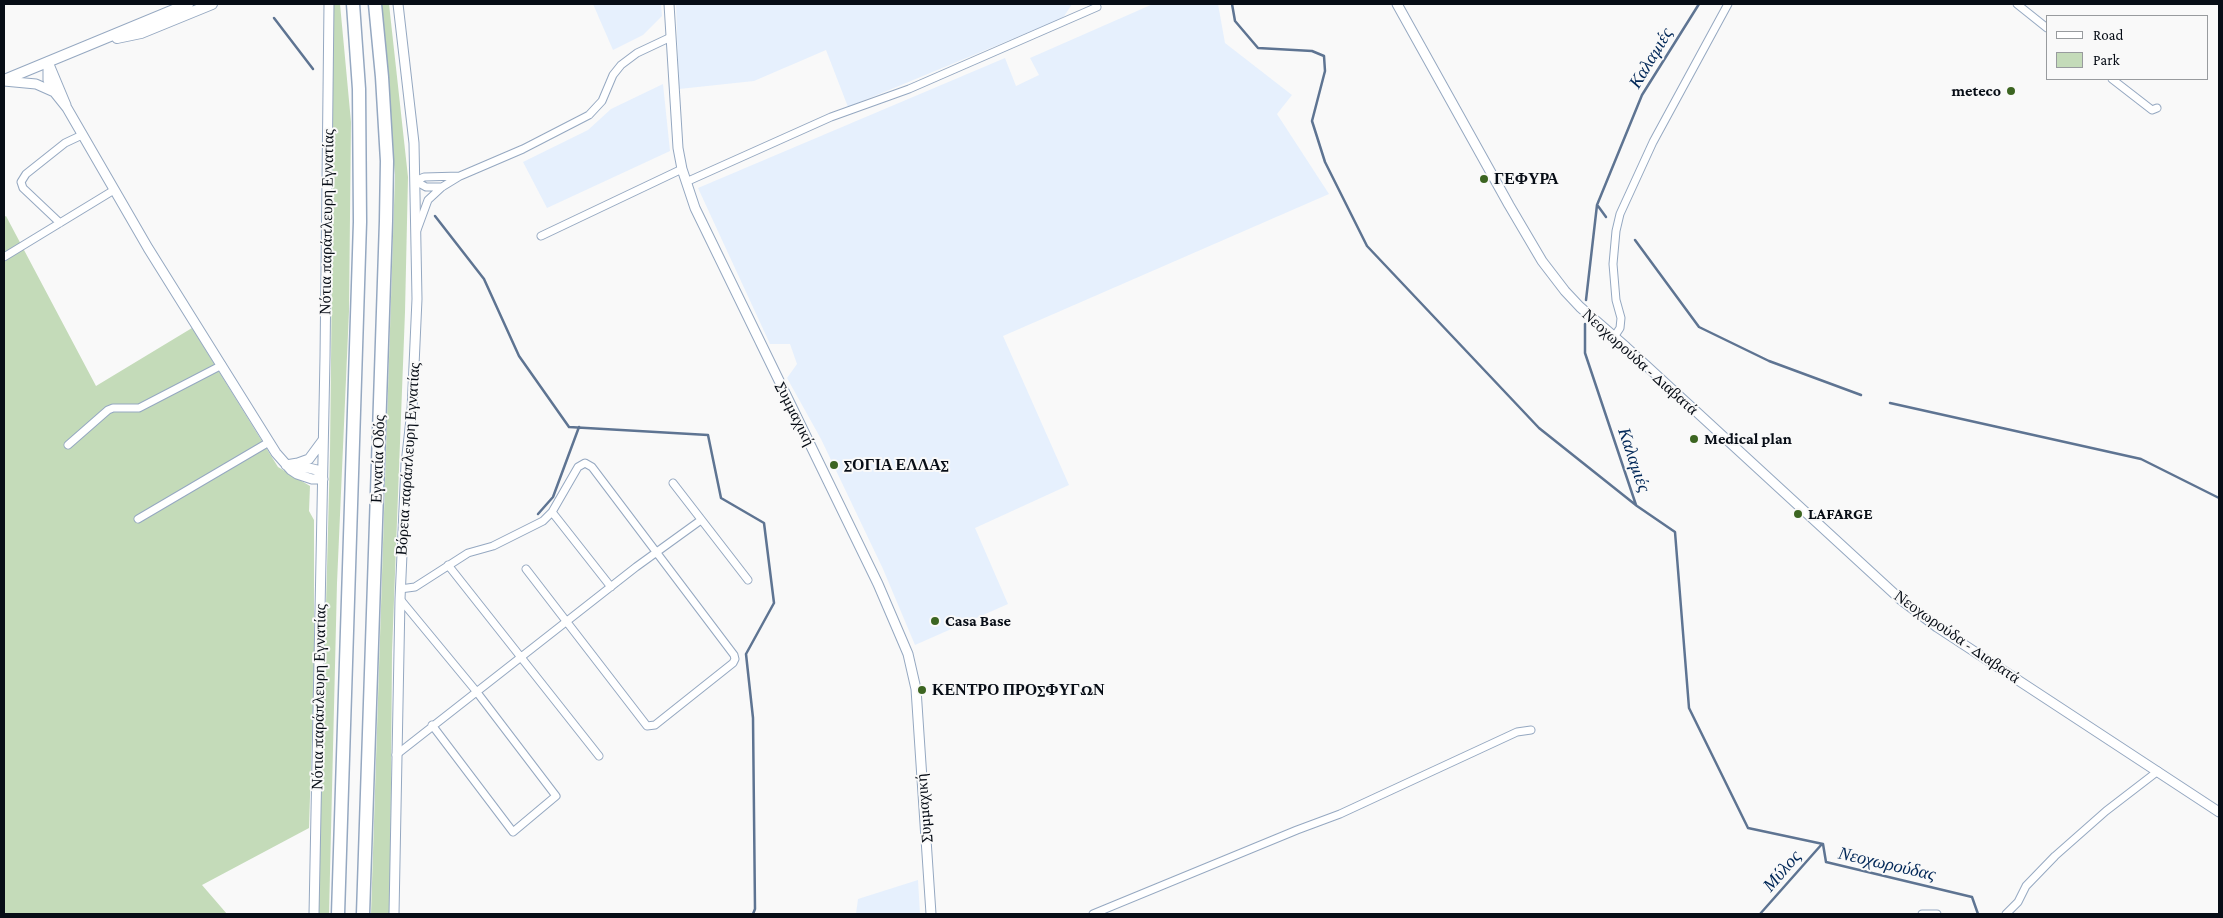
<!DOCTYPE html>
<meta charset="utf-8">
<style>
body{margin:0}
#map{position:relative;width:2223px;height:918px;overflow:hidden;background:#f9f9f9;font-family:"Crimson Pro",serif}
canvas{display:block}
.frame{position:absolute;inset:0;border:5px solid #070d16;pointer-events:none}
.legend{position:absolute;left:2046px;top:15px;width:162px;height:65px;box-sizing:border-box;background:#f9f9f9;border:1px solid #989b9e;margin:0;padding:6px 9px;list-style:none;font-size:15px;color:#070d16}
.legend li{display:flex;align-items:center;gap:10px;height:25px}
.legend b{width:25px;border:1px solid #989b9e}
</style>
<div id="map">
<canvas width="2223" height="918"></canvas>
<div class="frame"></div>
<ul class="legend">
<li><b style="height:6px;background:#fff"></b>Road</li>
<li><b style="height:14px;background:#c4dbb9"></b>Park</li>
</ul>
</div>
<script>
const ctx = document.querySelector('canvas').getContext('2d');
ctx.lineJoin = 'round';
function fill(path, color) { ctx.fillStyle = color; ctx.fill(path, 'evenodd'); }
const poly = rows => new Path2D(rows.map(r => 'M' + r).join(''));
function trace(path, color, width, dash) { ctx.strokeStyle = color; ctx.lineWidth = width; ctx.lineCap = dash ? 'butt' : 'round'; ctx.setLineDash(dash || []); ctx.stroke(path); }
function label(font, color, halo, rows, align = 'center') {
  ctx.font = font + ' "Crimson Pro",serif'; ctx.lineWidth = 4; ctx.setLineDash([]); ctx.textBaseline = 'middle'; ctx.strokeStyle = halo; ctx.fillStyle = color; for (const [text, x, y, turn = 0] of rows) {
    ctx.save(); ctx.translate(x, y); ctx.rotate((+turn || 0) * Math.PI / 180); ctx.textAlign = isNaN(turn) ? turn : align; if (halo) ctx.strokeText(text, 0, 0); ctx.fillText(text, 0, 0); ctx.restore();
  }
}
fill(poly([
 [593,4,661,4,662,16,643,35,613,50],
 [676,4,1072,4,1063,18,848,107,826,50,754,81,679,89],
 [1153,4,1218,4,1225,43,1292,95,1277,114,1329,194,1003,336,1069,485,975,528,1008,604,915,645,883,569,821,439,787,378,797,364,790,344,770,344,698,188,1005,58,1016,86,1039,75,1030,58],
 [663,84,670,151,547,208,523,162,588,130,611,109],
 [918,880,920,914,856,914,858,899]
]), '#e6f0fd');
fill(poly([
 [333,4,340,4,351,122,349,311,337,583,329,914,318,914,330,452,333,178],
 [379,4,389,4,408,177,405,312,392,652,390,914,371,914,395,175],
 [6,216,96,386,192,328,278,467,310,486,309,511,314,520,314,671,309,828,202,885,227,914,4,914,4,217]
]), '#c4dbb9');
trace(poly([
 [1232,4,1235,21,1258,48,1312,51,1324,56,1325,71,1312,121,1325,162,1367,246,1539,428,1637,506,1675,532,1689,708,1748,828,1823,844,1826,862,1972,897,1978,914],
 [274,18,313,69],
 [1598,206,1606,217],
 [435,216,484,279,519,356,569,427,708,435,721,498,764,523,774,603,746,654,753,718,755,909,753,914],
 [1635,240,1699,327,1769,361,1861,395],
 [1586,300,1597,205,1642,95,1699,4],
 [1585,324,1585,353,1636,505],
 [1890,403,2141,459,2219,498],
 [538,514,553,497,579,427],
 [1760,914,1822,844]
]), '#5e7492', 2.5);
const minor = poly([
 [2017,4,2047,28],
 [2112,79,2152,110,2157,108],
 [686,182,831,117,909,89,1097,7],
 [442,187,426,187,415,181,424,177,460,176],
 [60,223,23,188,21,182,26,174,65,143,82,135],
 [417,230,428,200,442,187,460,176,523,149,589,115,602,101,613,75,621,65,637,53,671,37],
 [541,236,682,169],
 [4,257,114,190],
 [1614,337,1620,328,1621,318,1616,300,1613,264,1616,231,1620,214,1653,142,1728,4],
 [68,445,108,410,113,408,139,408,222,365],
 [673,483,748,580],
 [552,512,611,587],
 [138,519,269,442],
 [448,565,599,756],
 [400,589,415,587,468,553,493,546,543,521,552,512,578,467,585,463,592,467,734,655,735,659,733,663,655,725,647,726,526,569],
 [400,599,476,691,556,796,513,832,432,725],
 [396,755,636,567,701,520],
 [1093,914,1297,830,1340,814,1517,732,1531,730],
 [1922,914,1937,914],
 [2006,914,2018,902,2026,886,2055,856,2106,811,2158,771]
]);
const tertiary = poly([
 [669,4,678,148,682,169,695,208,878,584,908,654,916,689,931,914],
 [1397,4,1509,205,1542,261,1565,291,1580,307,1626,347,1900,599,1937,627,2219,812],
 [48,62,48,80,55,93,67,108,148,248,276,453,291,470,297,474,312,479,323,479],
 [48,62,66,105],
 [4,81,36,84,54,92],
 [286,465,298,463,309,459,323,440],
 [296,465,317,470,323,479],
 [314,914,325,357,329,4],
 [394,914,400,599,406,464,412,410,417,299,414,143,398,4]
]);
const secondary = poly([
 [117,38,141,33,212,4],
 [4,80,188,4]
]);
const motorway = poly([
 [338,914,360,222,359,89,353,4],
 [363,914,386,221,387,161,382,77,375,4]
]);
trace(minor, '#95a8c1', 9);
trace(tertiary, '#95a8c1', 11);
trace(secondary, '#95a8c1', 12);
trace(motorway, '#95a8c1', 15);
trace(minor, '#fff', 7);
trace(tertiary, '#fff', 9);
trace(secondary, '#fff', 10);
trace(motorway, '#fff', 12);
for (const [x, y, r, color] of [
 [2011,91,5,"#3c6521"],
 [1484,179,5,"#3c6521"],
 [1694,439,5,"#3c6521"],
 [834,465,5,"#3c6521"],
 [1798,514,5,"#3c6521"],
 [935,621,5,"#3c6521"],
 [922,690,5,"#3c6521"]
]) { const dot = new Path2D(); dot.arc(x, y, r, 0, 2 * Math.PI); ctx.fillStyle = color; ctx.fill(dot); trace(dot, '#f9f9f9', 2); }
label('bold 16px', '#070d16', '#f9f9f9', [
 ["meteco",2001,91,"right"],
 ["ΓΕΦΥΡΑ",1494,179],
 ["Medical plan",1704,439],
 ["ΣΟΓΙΑ ΕΛΛΑΣ",844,465],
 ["LAFARGE",1808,514],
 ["Casa Base",945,621],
 ["ΚΕΝΤΡΟ ΠΡΟΣΦΥΓΩΝ",932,690]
], 'left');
label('16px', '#070d16', '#f9f9f9', [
 ["Νότια παράπλευρη Εγνατίας",327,222,-89],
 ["Νεοχωρούδα - Διαβατά",1640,362,42],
 ["Συμμαχική",795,414,64],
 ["Εγνατία Οδός",378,459,-88],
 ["Βόρεια παράπλευρη Εγνατίας",408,459,-86],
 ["Νεοχωρούδα - Διαβατά",1957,637,35],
 ["Νότια παράπλευρη Εγνατίας",319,697,-89],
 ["Συμμαχική",924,808,-94]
]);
label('italic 18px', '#022858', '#f9f9f9', [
 ["Καλαμιές",1651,58,-59],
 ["Καλαμιές",1634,460,71],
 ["Νεοχωρούδας",1887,864,13],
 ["Μύλος",1782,871,-49]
]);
</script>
